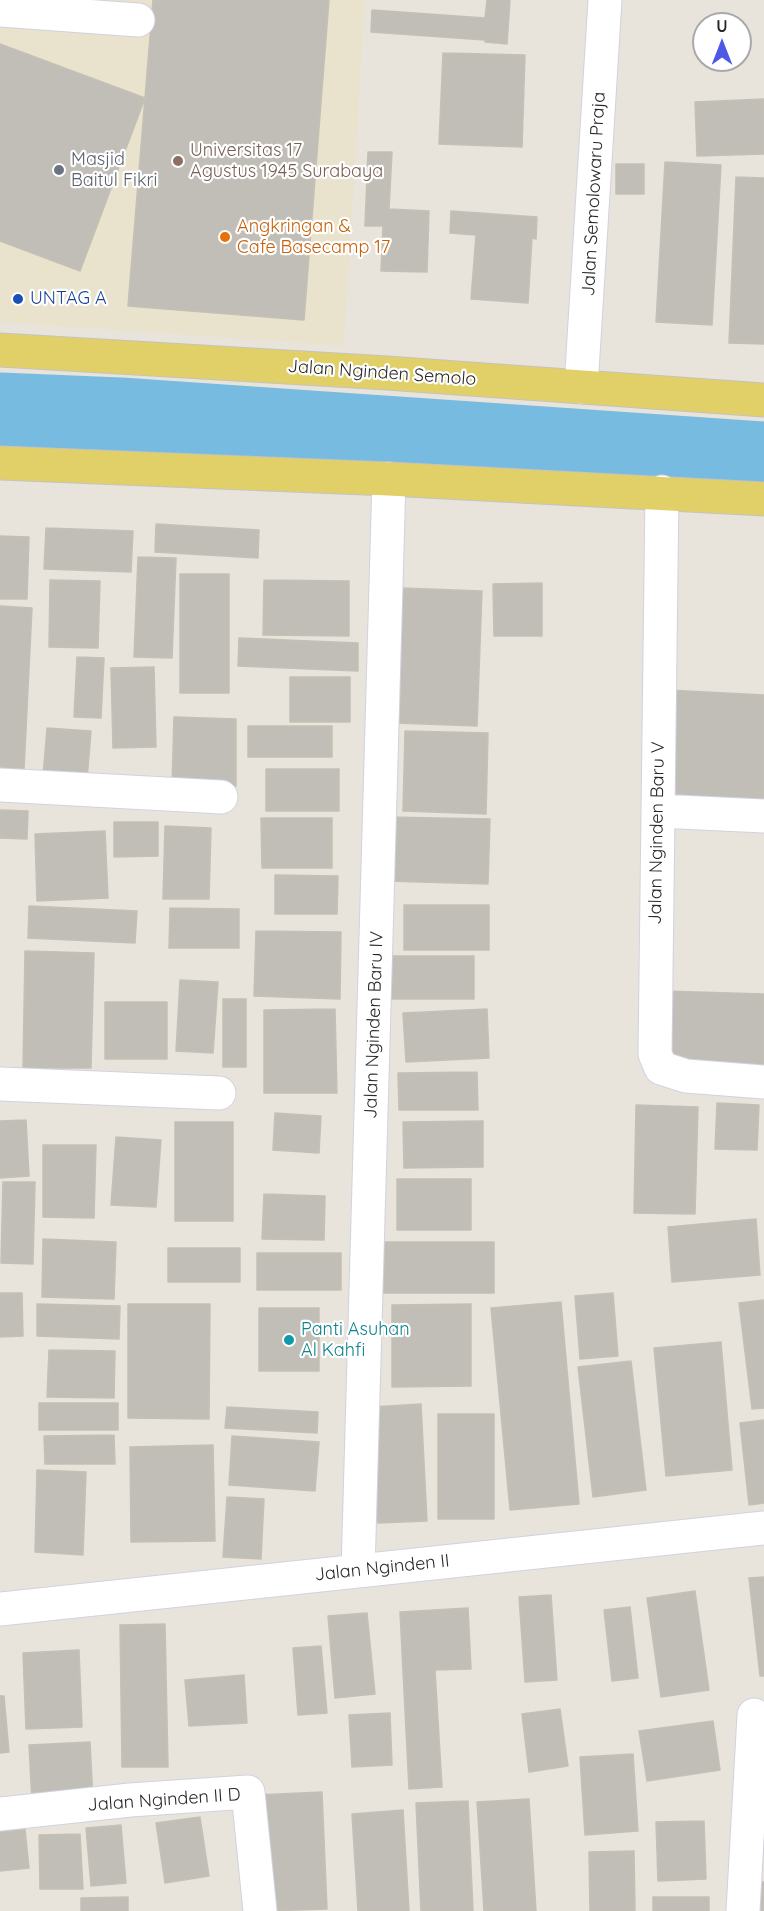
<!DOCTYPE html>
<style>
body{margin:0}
#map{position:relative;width:764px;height:1911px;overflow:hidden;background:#e9e4db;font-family:Quicksand,sans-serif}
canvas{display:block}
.north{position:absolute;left:692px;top:12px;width:60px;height:60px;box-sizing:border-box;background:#fff;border:2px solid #a9a9a9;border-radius:50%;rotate:0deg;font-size:16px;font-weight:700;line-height:24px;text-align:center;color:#282828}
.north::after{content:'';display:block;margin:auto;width:21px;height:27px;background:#4b59e6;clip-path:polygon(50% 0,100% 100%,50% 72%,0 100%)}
</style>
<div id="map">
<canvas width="764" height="1911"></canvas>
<div class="north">U</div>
</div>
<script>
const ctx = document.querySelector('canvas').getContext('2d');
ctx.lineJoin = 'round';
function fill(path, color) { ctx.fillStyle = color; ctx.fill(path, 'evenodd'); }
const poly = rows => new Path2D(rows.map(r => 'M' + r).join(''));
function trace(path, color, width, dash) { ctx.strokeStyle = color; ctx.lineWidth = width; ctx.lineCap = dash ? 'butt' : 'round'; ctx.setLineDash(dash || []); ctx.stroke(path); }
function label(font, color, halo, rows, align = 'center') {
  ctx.font = font + ' Quicksand,sans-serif'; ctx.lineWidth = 4.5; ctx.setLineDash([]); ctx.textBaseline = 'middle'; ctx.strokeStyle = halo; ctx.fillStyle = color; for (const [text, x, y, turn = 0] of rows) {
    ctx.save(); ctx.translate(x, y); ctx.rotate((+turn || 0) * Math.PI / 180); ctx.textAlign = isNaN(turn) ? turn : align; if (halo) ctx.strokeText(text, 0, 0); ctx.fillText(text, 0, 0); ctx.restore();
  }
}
fill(poly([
 [0,0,365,0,344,346,0,322]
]), '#e9e2cc');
trace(poly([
 [0,413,120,418,764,462]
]), '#78bbe1', 81);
const building = poly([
 [153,0,329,0,304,320,128,306,153,0],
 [487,0,510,0,507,44,485,42,485,40,371,32,372,10,485,18,487,0],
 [0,44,145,98,80,271,0,241,0,44],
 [443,53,525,55,522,147,439,144,443,53],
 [764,99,764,154,697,156,695,102,764,99],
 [368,152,392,152,389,209,429,211,427,272,381,271,383,226,365,226,368,152],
 [665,162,721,165,712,325,656,322,665,162],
 [616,164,644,164,644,194,616,194,616,164],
 [736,177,764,178,764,344,729,343,736,177],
 [451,211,537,217,536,239,532,238,528,303,471,299,476,235,450,233,451,211],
 [156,524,259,530,258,558,155,552,156,524],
 [46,528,133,531,131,572,44,569,46,528],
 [0,536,29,537,27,599,0,599,0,536],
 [138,557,176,558,172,658,134,657,138,557],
 [180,574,229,574,229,693,180,693,180,574],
 [50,580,100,581,98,648,49,647,50,580],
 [264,580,349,581,349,636,263,635,264,580],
 [542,583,542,636,494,636,493,584,542,583],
 [401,588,482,591,477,726,396,723,401,588],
 [0,606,32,608,24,770,0,769,0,606],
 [239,638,358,643,358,671,238,666,239,638],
 [77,657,104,658,101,718,74,717,77,657],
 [154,667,156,747,113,748,111,668,154,667],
 [290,677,350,677,350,722,290,722,290,677],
 [667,690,764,695,764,803,661,799,667,690],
 [174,717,236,719,236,786,172,785,174,717],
 [248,726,332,726,332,757,248,757,248,726],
 [47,728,91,731,87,779,43,776,47,728],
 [405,731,488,733,486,814,403,811,405,731],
 [266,769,339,769,339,811,266,811,266,769],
 [0,810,28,811,27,839,0,838,0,810],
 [387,817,490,819,488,884,386,881,387,817],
 [261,818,332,818,332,868,262,868,261,818],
 [114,822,158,822,158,856,114,857,114,822],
 [165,826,211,828,209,899,163,899,165,826],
 [105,831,108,898,37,901,35,834,105,831],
 [275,875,338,876,337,914,275,914,275,875],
 [404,905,489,905,489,950,404,950,404,905],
 [29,906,137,911,135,943,28,938,29,906],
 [170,908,239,909,239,948,169,948,170,908],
 [256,931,341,932,340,999,254,996,256,931],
 [25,951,94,953,91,1068,23,1068,25,951],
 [389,956,474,956,474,999,389,999,389,956],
 [180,980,218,982,213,1053,176,1051,180,980],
 [663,991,764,994,764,1069,661,1066,663,991],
 [223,999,246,999,246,1067,223,1067,223,999],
 [105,1002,167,1002,167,1059,105,1059,105,1002],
 [335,1009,337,1093,264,1093,264,1010,335,1009],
 [487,1009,489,1058,406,1062,403,1013,487,1009],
 [477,1072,478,1110,399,1110,398,1073,477,1072],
 [717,1103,759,1105,757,1150,715,1149,717,1103],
 [636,1105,698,1107,695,1214,634,1213,636,1105],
 [275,1113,321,1116,319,1153,273,1150,275,1113],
 [26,1120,29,1176,0,1178,0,1121,26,1120],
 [483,1121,483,1167,404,1168,403,1122,483,1121],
 [175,1122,233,1122,233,1221,175,1221,175,1122],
 [116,1137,161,1140,156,1207,111,1205,116,1137],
 [43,1145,96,1145,94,1218,43,1217,43,1145],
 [397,1179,471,1179,471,1230,397,1230,397,1179],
 [3,1182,35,1182,33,1264,1,1263,3,1182],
 [264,1194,325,1196,324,1240,262,1239,264,1194],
 [756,1219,760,1275,672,1282,668,1227,756,1219],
 [43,1239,116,1242,114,1299,42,1297,43,1239],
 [381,1242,494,1242,494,1293,381,1293,381,1242],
 [168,1248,240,1248,240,1282,168,1282,168,1248],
 [257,1253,341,1253,341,1290,257,1290,257,1253],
 [0,1293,22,1293,23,1336,0,1337,0,1293],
 [613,1293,618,1356,580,1359,575,1296,613,1293],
 [764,1300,764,1408,752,1409,739,1303,764,1300],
 [561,1302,579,1504,510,1510,491,1308,561,1302],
 [37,1304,120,1306,119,1339,37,1336,37,1304],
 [128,1304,210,1304,209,1419,128,1418,128,1304],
 [471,1304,471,1386,392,1387,392,1305,471,1304],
 [259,1308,319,1308,319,1371,259,1371,259,1308],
 [721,1342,732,1470,666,1476,654,1348,721,1342],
 [49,1350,115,1351,114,1398,47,1397,49,1350],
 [631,1361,646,1490,593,1497,578,1367,631,1361],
 [39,1403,118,1403,118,1430,39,1430,39,1403],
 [421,1404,427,1521,378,1523,372,1407,421,1404],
 [227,1407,318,1412,317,1433,225,1428,227,1407],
 [438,1414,494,1414,494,1519,438,1519,438,1414],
 [764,1420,764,1503,749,1505,740,1423,764,1420],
 [114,1435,115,1464,45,1464,44,1436,114,1435],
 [232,1436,319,1442,315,1491,229,1485,232,1436],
 [213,1445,215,1541,131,1542,130,1447,213,1445],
 [37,1470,86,1472,83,1555,35,1552,37,1470],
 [227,1497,264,1499,261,1559,223,1557,227,1497],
 [764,1577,764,1676,760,1676,749,1578,764,1577],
 [695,1591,709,1690,661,1697,647,1598,695,1591],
 [551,1595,557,1680,525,1682,519,1597,551,1595],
 [630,1607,638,1678,612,1681,604,1610,630,1607],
 [468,1608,471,1669,435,1670,442,1787,409,1789,400,1612,468,1608],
 [367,1613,375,1694,335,1698,328,1616,367,1613],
 [165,1624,168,1767,122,1767,120,1625,165,1624],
 [321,1646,327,1713,298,1715,293,1648,321,1646],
 [79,1650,82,1727,26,1729,23,1653,79,1650],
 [244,1675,247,1723,189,1726,185,1680,244,1675],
 [0,1696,4,1696,9,1752,0,1753,0,1696],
 [560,1709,568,1766,529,1772,522,1714,560,1709],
 [390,1713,392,1765,352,1767,349,1715,390,1713],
 [713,1721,720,1770,647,1781,639,1731,713,1721],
 [90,1742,93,1800,32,1802,29,1745,90,1742],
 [633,1754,638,1831,585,1835,580,1757,633,1754],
 [322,1792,327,1909,262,1911,257,1795,322,1792],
 [529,1799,536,1911,484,1911,477,1802,529,1799],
 [468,1801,473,1911,421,1911,416,1803,468,1801],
 [403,1810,409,1911,358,1911,352,1814,403,1810],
 [200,1817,209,1876,165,1883,156,1823,200,1817],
 [704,1821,706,1879,658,1881,656,1822,704,1821],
 [121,1825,126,1883,91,1886,86,1828,121,1825],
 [25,1829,29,1868,0,1871,0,1832,25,1829],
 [80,1834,83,1889,40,1889,39,1835,80,1834],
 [634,1851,635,1911,590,1911,589,1852,634,1851],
 [753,1882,764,1882,764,1911,753,1911,753,1882],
 [128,1897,128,1911,81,1911,81,1898,128,1897],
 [653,1897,709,1897,709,1911,653,1911,653,1897]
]);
fill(building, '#c1beb7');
trace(building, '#c4c0b5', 1.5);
const minor = poly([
 [0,10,138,20],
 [581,387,605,0],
 [662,492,655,1054,661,1068,686,1076,764,1082],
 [0,785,221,797],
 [658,811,764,816],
 [0,1084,219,1093],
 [358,1571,389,479],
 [0,1609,764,1528],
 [0,1814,130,1800,248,1792,260,1911],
 [743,1911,754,1715]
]);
const major = poly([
 [0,350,387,373,764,400],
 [0,463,389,479,764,499]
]);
trace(minor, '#d0d2df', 35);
trace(major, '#c3c3c3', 35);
trace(minor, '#fff', 33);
trace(major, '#e1d068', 33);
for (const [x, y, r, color] of [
 [178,161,6,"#8d6e63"],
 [59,170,6,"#6b7280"],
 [225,237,6,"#e8710a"],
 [18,299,6,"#1a4fb4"],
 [289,1340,6,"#0f9aa8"]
]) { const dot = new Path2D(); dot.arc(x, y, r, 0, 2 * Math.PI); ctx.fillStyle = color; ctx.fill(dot); trace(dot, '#fff', 2); }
label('18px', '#785e54', '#fff', [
 ["Universitas 17",190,151],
 ["Agustus 1945 Surabaya",190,172]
], 'left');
label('18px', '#5b616d', '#fff', [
 ["Masjid",71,160],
 ["Baitul Fikri",71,181]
], 'left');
label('18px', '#282828', '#fff', [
 ["Jalan Semolowaru Praja",594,194,-87],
 ["Jalan Nginden Semolo",382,373,4],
 ["Jalan Nginden Baru V",657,833,-89],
 ["Jalan Nginden Baru IV",374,1025,-88],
 ["Jalan Nginden II",382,1568,-6],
 ["Jalan Nginden II D",164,1800,-4]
]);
label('18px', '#c56008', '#fff', [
 ["Angkringan &",237,227],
 ["Cafe Basecamp 17",237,248]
], 'left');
label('18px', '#164399', '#fff', [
 ["UNTAG A",30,299]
], 'left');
label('18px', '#0d838f', '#fff', [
 ["Panti Asuhan",301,1330],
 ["Al Kahfi",301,1351]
], 'left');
</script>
